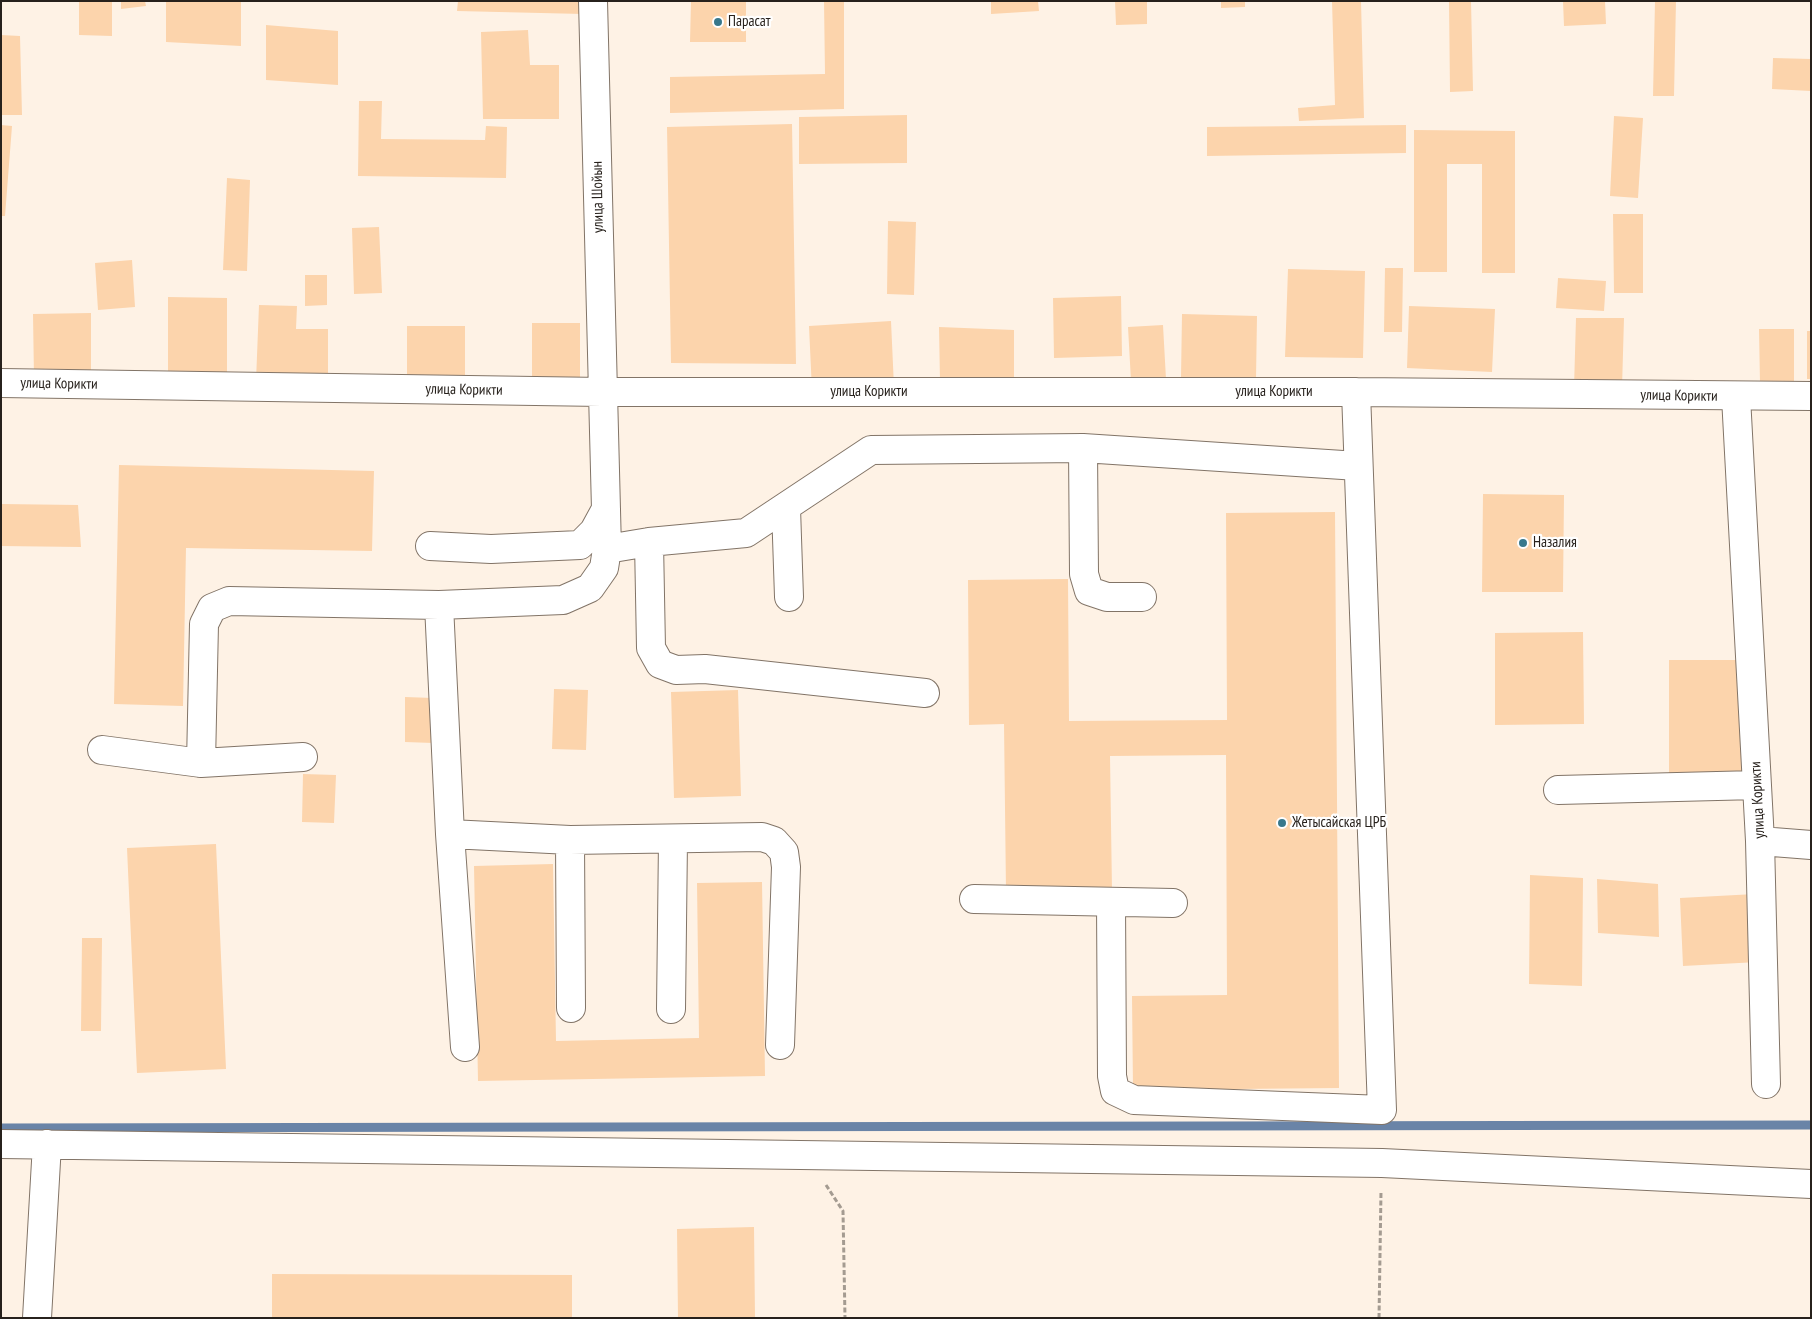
<!DOCTYPE html>
<meta charset="utf-8">
<style>
body{margin:0}
#map{position:relative;width:1812px;height:1319px;overflow:hidden;background:#fef2e5;font-family:"PT Sans Narrow",sans-serif}
canvas{display:block}
.frame{position:absolute;inset:0;border:2px solid #27211c;pointer-events:none}
</style>
<div id="map">
<canvas width="1812" height="1319"></canvas>
<div class="frame"></div>
</div>
<script>
const ctx = document.querySelector('canvas').getContext('2d');
ctx.lineJoin = 'round';
const poly = rows => new Path2D(rows.map(r => 'M' + r).join(''));
function trace(path, color, width, dash) { ctx.strokeStyle = color; ctx.lineWidth = width; ctx.lineCap = dash ? 'butt' : 'round'; ctx.setLineDash(dash || []); ctx.stroke(path); }
function fill(path, color) { ctx.fillStyle = color; ctx.fill(path, 'evenodd'); }
function label(font, color, halo, rows, align = 'center') {
  ctx.font = font + ' "PT Sans Narrow",sans-serif'; ctx.lineWidth = 4.5; ctx.setLineDash([]); ctx.textBaseline = 'middle'; ctx.strokeStyle = halo; ctx.fillStyle = color; for (const [text, x, y, turn = 0] of rows) {
    ctx.save(); ctx.translate(x, y); ctx.rotate((+turn || 0) * Math.PI / 180); ctx.textAlign = isNaN(turn) ? turn : align; if (halo) ctx.strokeText(text, 0, 0); ctx.fillText(text, 0, 0); ctx.restore();
  }
}
trace(poly([
 [1,1128,1811,1125]
]), '#6a84a7', 9);
fill(poly([
 [79,1,112,1,112,36,79,35],
 [121,1,145,1,146,6,121,9],
 [166,1,241,1,241,46,166,42],
 [458,1,583,1,583,14,457,11],
 [691,1,746,1,746,42,690,42],
 [824,1,844,1,844,109,670,113,670,77,825,74],
 [991,1,1038,1,1039,11,991,14],
 [1115,1,1147,1,1147,24,1116,25],
 [1221,1,1245,1,1245,7,1221,8],
 [1332,1,1361,1,1364,118,1299,121,1298,108,1335,105],
 [1449,1,1471,1,1473,91,1450,92],
 [1563,1,1605,1,1606,24,1564,26],
 [1655,1,1676,1,1674,96,1653,96],
 [266,25,338,31,338,85,266,80],
 [528,30,530,65,559,65,559,119,483,119,481,32],
 [1,35,20,36,22,115,1,115],
 [1773,58,1811,59,1811,91,1772,89],
 [359,101,382,101,381,139,485,140,486,126,507,127,506,178,358,176],
 [907,115,907,163,799,164,799,117],
 [1614,116,1643,118,1638,198,1610,196],
 [792,124,796,364,671,363,667,127],
 [1,125,12,126,5,216,1,216],
 [1406,125,1406,153,1207,156,1207,127],
 [1414,130,1515,131,1515,273,1482,273,1482,164,1447,164,1447,272,1414,272],
 [227,178,250,180,247,271,223,270],
 [1613,214,1643,214,1643,293,1614,293],
 [888,221,916,222,914,295,887,294],
 [379,227,382,293,354,294,352,228],
 [132,260,135,307,98,310,95,263],
 [1385,268,1403,268,1402,332,1384,332],
 [1288,269,1365,271,1363,358,1285,357],
 [305,275,327,275,327,305,305,306],
 [1558,278,1606,281,1604,311,1556,308],
 [1121,296,1122,356,1054,358,1053,298],
 [168,297,227,298,227,377,168,377],
 [259,305,297,306,296,329,328,329,328,383,256,381],
 [1409,306,1495,309,1492,372,1407,368],
 [91,313,91,377,34,378,33,314],
 [1182,314,1257,316,1256,379,1181,378],
 [1576,318,1624,318,1622,388,1574,388],
 [891,321,894,387,812,391,809,326],
 [532,323,580,323,580,377,532,378],
 [1163,325,1166,379,1131,381,1128,327],
 [407,326,465,326,465,380,407,380],
 [939,327,1014,330,1014,384,940,381],
 [1759,329,1794,329,1794,383,1760,383],
 [1807,331,1811,331,1811,379,1807,379],
 [119,465,374,471,372,551,186,548,183,706,114,704],
 [1483,494,1564,495,1563,592,1482,592],
 [1,504,78,505,81,547,1,546],
 [1335,512,1339,1088,1133,1090,1132,996,1227,995,1226,755,1110,756,1112,891,1006,892,1004,724,969,725,968,580,1068,579,1069,721,1227,720,1226,513],
 [1583,632,1584,724,1495,725,1495,633],
 [1669,660,1742,660,1742,777,1669,777],
 [554,689,588,690,586,750,552,749],
 [738,690,741,796,674,798,671,692],
 [405,697,433,698,433,743,405,742],
 [303,774,336,775,334,823,302,822],
 [216,844,226,1069,137,1073,127,848],
 [553,864,556,1041,699,1038,697,883,762,882,765,1076,478,1081,474,866],
 [1530,875,1583,878,1582,986,1529,984],
 [1597,879,1658,884,1659,937,1598,933],
 [1755,894,1758,962,1683,966,1680,898],
 [82,938,102,938,101,1031,81,1031],
 [754,1227,755,1318,678,1318,677,1229],
 [272,1274,572,1275,572,1318,272,1318]
]), '#fcd4ac');
const minor = poly([
 [1,383,602,392,1356,392,1811,396],
 [1736,397,1760,841,1766,1084],
 [1083,448,1084,574,1089,591,1107,597,1142,597],
 [786,508,789,597],
 [649,542,651,648,660,664,676,670,705,669,925,693],
 [430,546,491,549,580,545,594,531,606,509],
 [607,549,649,542,746,533,871,450,1083,448,1358,466],
 [439,605,450,834,465,1047],
 [102,750,201,763,303,757],
 [201,763,204,624,212,608,229,601,439,605,563,600,590,588,604,568,607,549,593,1],
 [1558,790,1757,785],
 [450,834,570,840,762,837,774,841,784,852,786,867,780,1045],
 [570,840,571,1008],
 [1760,841,1811,845],
 [974,899,1173,903],
 [1111,902,1112,1076,1115,1091,1134,1100,1382,1110,1356,392],
 [671,1009,673,840],
 [1,1144,1382,1163,1811,1184],
 [37,1318,47,1144]
]);
trace(minor, '#827467', 30);
trace(poly([
 [826,1185,843,1211,845,1318],
 [1379,1318,1381,1191]
]), '#a49b91', 3, [5, 2.5]);
trace(minor, '#fff', 28);
for (const [x, y, r, color] of [
 [718,22,5,"#38788c"],
 [1523,543,5,"#38788c"],
 [1282,823,5,"#38788c"]
]) { const dot = new Path2D(); dot.arc(x, y, r, 0, 2 * Math.PI); ctx.fillStyle = color; ctx.fill(dot); trace(dot, '#fff', 2); }
label('15px', '#27211c', '#fff', [
 ["Парасат",728,22],
 ["Назалия",1533,543],
 ["Жетысайская ЦРБ",1292,823]
], 'left');
label('15px', '#27211c', '#fff', [
 ["улица Шойын",598,197,-91],
 ["улица Корикти",59,384,1],
 ["улица Корикти",464,390,1],
 ["улица Корикти",869,392],
 ["улица Корикти",1274,392],
 ["улица Корикти",1679,396,1],
 ["улица Корикти",1758,800,-93]
]);
</script>
